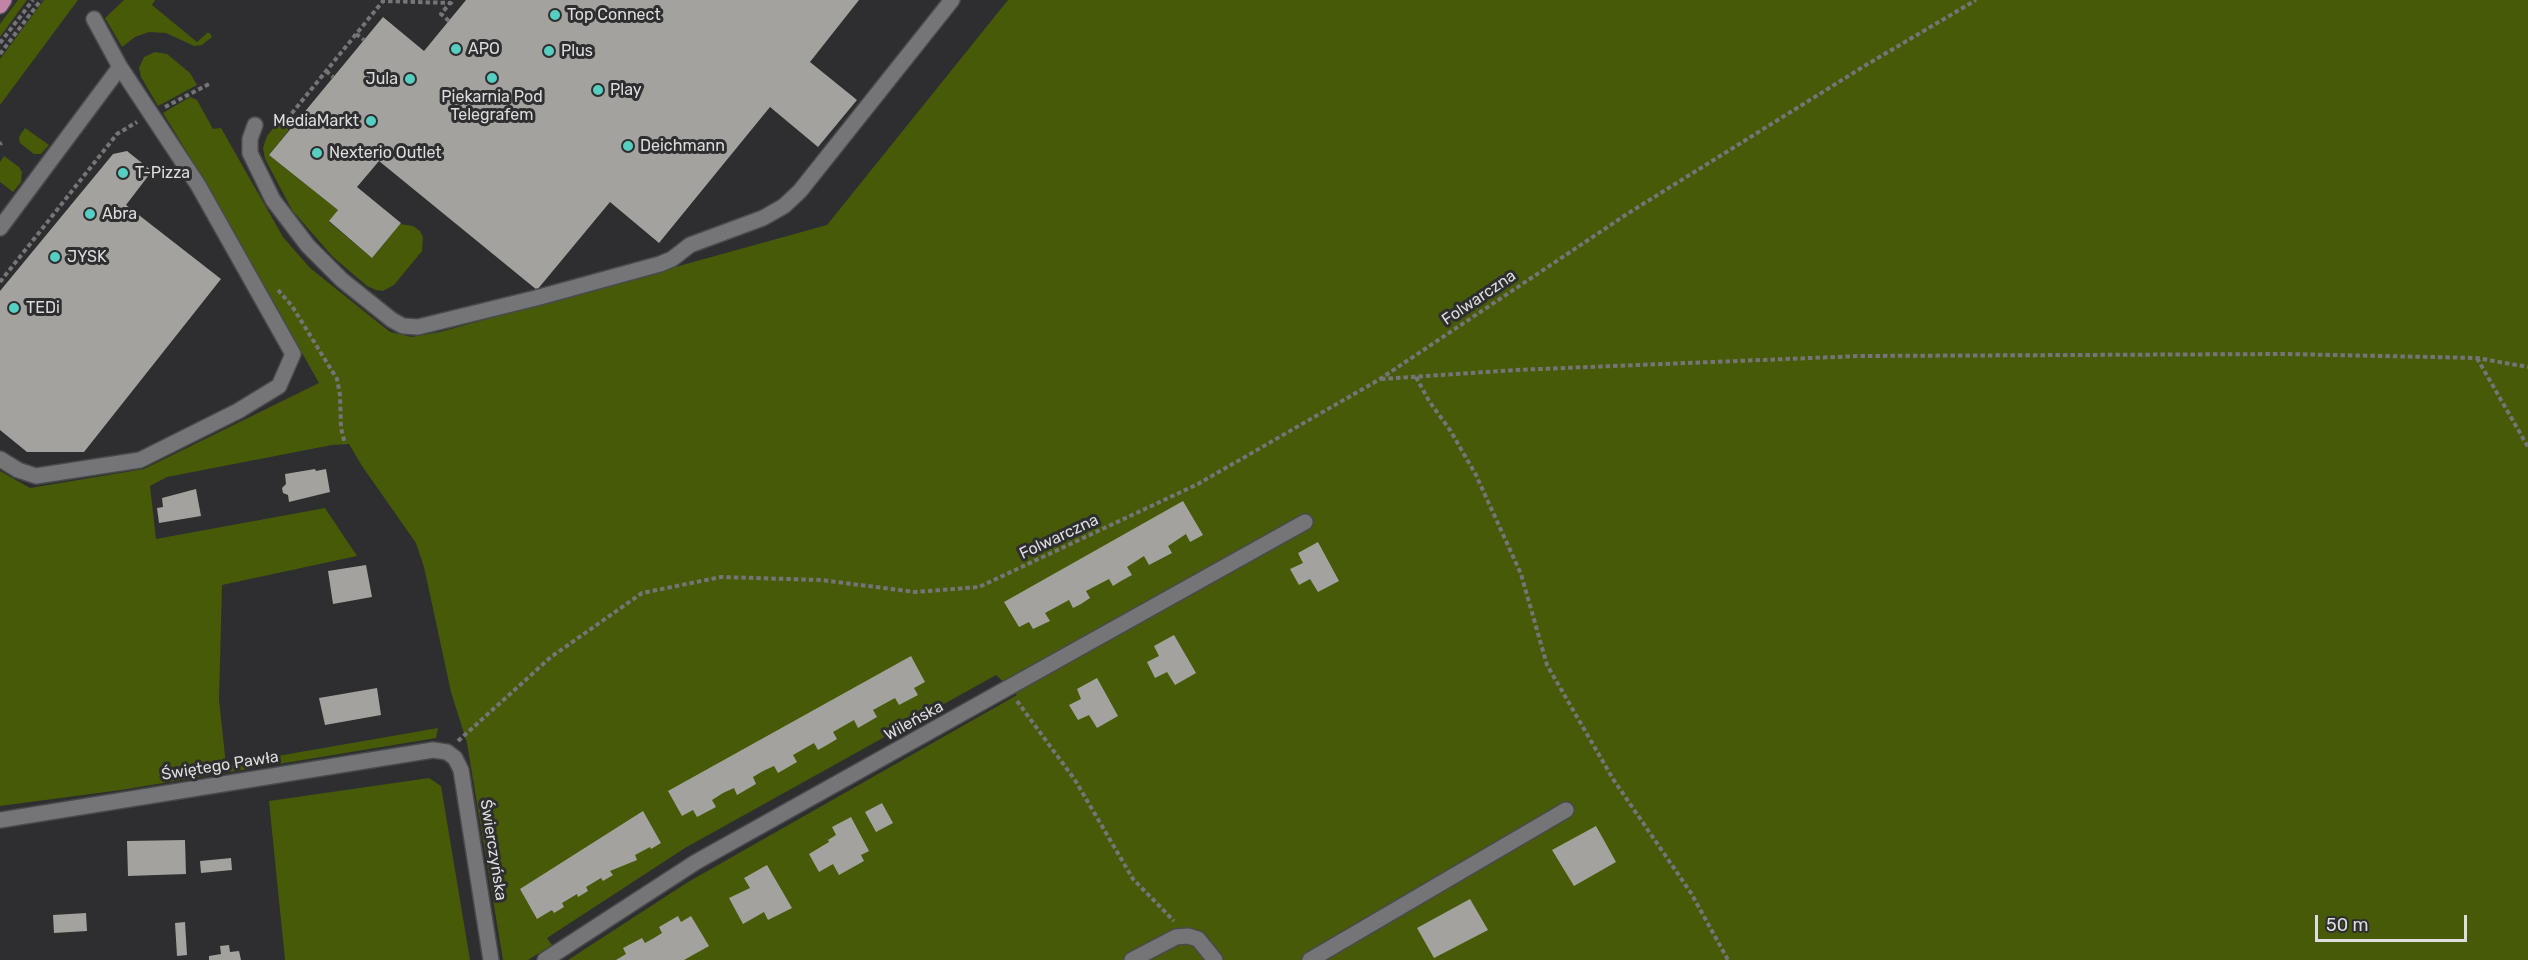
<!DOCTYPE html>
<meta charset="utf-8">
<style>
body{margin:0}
#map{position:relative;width:2528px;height:960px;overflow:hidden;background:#2e2d2f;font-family:Rubik,sans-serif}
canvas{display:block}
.scale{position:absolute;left:2315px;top:915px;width:152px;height:27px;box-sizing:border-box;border:3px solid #ddddde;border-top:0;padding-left:8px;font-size:18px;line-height:21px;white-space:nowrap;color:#ddddde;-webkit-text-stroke:4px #2e2d2f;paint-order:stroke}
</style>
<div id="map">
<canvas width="2528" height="960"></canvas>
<div class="scale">50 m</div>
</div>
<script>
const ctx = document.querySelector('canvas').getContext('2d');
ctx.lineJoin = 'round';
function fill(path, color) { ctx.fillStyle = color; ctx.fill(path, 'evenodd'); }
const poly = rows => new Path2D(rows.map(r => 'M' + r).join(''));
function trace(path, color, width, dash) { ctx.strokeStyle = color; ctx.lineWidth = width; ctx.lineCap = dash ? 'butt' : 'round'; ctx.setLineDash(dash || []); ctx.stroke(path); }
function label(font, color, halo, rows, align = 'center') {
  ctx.font = font + ' Rubik,sans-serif'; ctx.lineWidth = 6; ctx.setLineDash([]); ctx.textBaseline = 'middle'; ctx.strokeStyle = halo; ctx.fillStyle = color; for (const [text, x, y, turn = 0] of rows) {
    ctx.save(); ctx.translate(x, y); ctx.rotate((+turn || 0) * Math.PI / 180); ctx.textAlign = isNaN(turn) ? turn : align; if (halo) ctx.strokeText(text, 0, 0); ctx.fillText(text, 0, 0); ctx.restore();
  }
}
fill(poly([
 [18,0,27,0,0,37,0,24],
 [44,0,78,0,0,105,0,59],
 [124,0,155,0,152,5,197,42,207,33,210,33,212,37,202,45,194,46,166,33,149,32,135,37,122,47,105,18],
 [1008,0,2528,0,2528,960,568,960,688,882,1017,695,996,675,685,848,547,938,552,945,528,960,503,960,467,743,451,692,424,567,416,543,362,466,349,444,332,445,167,477,150,486,156,539,325,508,357,556,222,585,219,700,226,765,438,728,436,738,121,790,0,806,0,471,30,488,144,469,319,383,207,185,163,113,190,97,197,100,213,129,221,128,283,237,310,268,390,332,412,337,440,332,827,225],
 [155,52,167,54,190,73,197,85,158,106,141,77,139,68,144,57],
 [279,121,289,130,269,155,338,210,329,222,372,258,400,224,413,226,420,231,423,237,422,251,394,285,383,291,376,290,367,286,333,257,292,210,265,159,263,148,267,136],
 [25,128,49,145,41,154,34,154,20,143,19,137],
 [4,156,19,167,22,172,21,182,13,192,0,182,0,162],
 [429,778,441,786,470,960,285,960,269,801]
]), '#465a08');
fill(poly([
 [466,0,859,0,810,62,857,100,818,147,770,107,659,243,610,202,537,290,379,161,357,187,401,223,372,258,329,221,338,210,269,155,383,17,424,51],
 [127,151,152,171,126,205,221,279,84,452,27,452,0,430,0,291,113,154],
 [315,469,316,471,326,469,330,492,289,502,288,495,283,493,282,488,286,484,285,474],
 [196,489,201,516,159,523,157,508,163,507,162,498],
 [1183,501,1203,535,1190,542,1186,534,1168,546,1172,553,1149,565,1144,556,1127,567,1132,575,1121,581,1113,586,1109,579,1086,591,1090,598,1081,604,1073,608,1069,600,1045,613,1050,621,1033,629,1029,622,1019,627,1004,602],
 [1318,542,1339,581,1318,592,1310,579,1299,585,1290,569,1303,563,1298,553],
 [366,565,372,597,333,604,328,571],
 [1174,635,1196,673,1175,685,1167,672,1155,678,1147,662,1159,656,1154,646],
 [911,656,925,682,914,688,918,695,899,705,895,698,873,710,877,717,858,728,854,720,833,732,837,739,827,745,818,750,814,743,793,755,797,762,778,773,774,766,763,771,753,777,756,784,737,795,734,788,723,793,712,800,716,807,697,817,693,810,682,816,668,791],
 [1097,678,1118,716,1097,728,1089,715,1078,720,1069,705,1081,699,1077,689],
 [377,688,381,715,325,725,319,698],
 [882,803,893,823,876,832,865,812],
 [643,811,661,843,651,849,650,847,635,855,637,860,610,871,613,875,603,881,601,878,586,887,588,891,578,897,577,894,562,903,564,907,554,913,552,910,537,919,520,889],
 [851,817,869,851,861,855,864,861,839,875,833,864,819,872,809,854,829,842,828,840,836,835,832,827],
 [1596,826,1616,862,1574,886,1552,850],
 [185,840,186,874,128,876,127,841],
 [231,858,232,870,201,873,200,861],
 [767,865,792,908,768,920,764,912,743,924,729,898,750,888,744,878],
 [1470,899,1488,930,1434,958,1417,928],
 [86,913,87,931,54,933,53,915],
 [678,916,681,922,691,916,709,946,684,960,616,960,626,954,623,948,642,938,645,943,654,938,662,933,659,927],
 [185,922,187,955,177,956,175,923],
 [229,945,230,952,239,951,241,960,209,960,209,956,221,954,220,946]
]), '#a4a29f');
const minor = poly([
 [255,125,250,139,250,153,273,200,308,246,342,280,392,320,403,326,418,327,536,298,660,264,672,259,690,245,763,218,784,206,800,191,952,0],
 [0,228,120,67],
 [0,459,18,470,36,476,140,460,238,411,279,386,293,354,198,185,120,67,94,19],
 [0,820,433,750,447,752,455,758,461,770,491,960],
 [545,960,696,862,1305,522],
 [1132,960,1176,937,1188,936,1198,939,1215,960],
 [1310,960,1566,810]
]);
const major = poly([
 [0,6,4,0]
]);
trace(minor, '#4a494b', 18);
trace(major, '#4a494b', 18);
trace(poly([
 [449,21,441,14,450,3],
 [356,34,364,40],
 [0,43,33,0],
 [0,54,41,0],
 [326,71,333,77],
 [165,107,209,84],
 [295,124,288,118,383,1,451,3,453,0],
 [0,144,2,143],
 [0,282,117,134,137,122],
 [278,290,292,306,337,379,340,395,341,428,345,444],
 [2477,358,2528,447],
 [1416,377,1429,401,1450,430,1476,475,1521,574,1547,665,1613,779,1691,893,1728,960],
 [1381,379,1515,370,1860,356,2285,354,2477,358,2528,367],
 [1017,701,1075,780,1133,879,1174,921],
 [458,741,551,657,642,593,721,577,821,580,915,592,979,587,1198,484,1380,379,1627,214,1866,65,1976,0]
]), '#757476', 4, [4.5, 3]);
trace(minor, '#757477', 15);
trace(major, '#c183a6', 15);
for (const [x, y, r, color] of [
 [555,15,6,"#56cec2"],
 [456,49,6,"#56cec2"],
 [549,51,6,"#56cec2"],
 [492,78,6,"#56cec2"],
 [410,79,6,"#56cec2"],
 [598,90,6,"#56cec2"],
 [371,121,6,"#56cec2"],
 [628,146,6,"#56cec2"],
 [317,153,6,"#56cec2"],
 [123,173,6,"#56cec2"],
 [90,214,6,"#56cec2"],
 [55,257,6,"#56cec2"],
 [14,308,6,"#56cec2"]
]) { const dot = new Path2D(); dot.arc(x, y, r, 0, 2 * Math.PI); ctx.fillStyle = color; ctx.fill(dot); trace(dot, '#2e2d2f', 2); }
label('16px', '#ddddde', '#2e2d2f', [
 ["Top Connect",567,15],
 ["APO",468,49],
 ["Plus",561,51],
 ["Jula",398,79,"right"],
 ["Play",610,90],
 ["Piekarnia Pod",492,97,"center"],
 ["Telegrafem",492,115,"center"],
 ["MediaMarkt",359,121,"right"],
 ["Deichmann",640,146],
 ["Nexterio Outlet",329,153],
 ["T-Pizza",135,173],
 ["Abra",102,214],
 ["JYSK",67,257],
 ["TEDi",26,308]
], 'left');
label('16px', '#ddddde', '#2e2d2f', [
 ["Folwarczna",1479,298,-34],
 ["Folwarczna",1059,537,-25],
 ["Wileńska",914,721,-29],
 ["Świętego Pawła",220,766,-9],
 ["Świerczyńska",493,850,81]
]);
</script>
